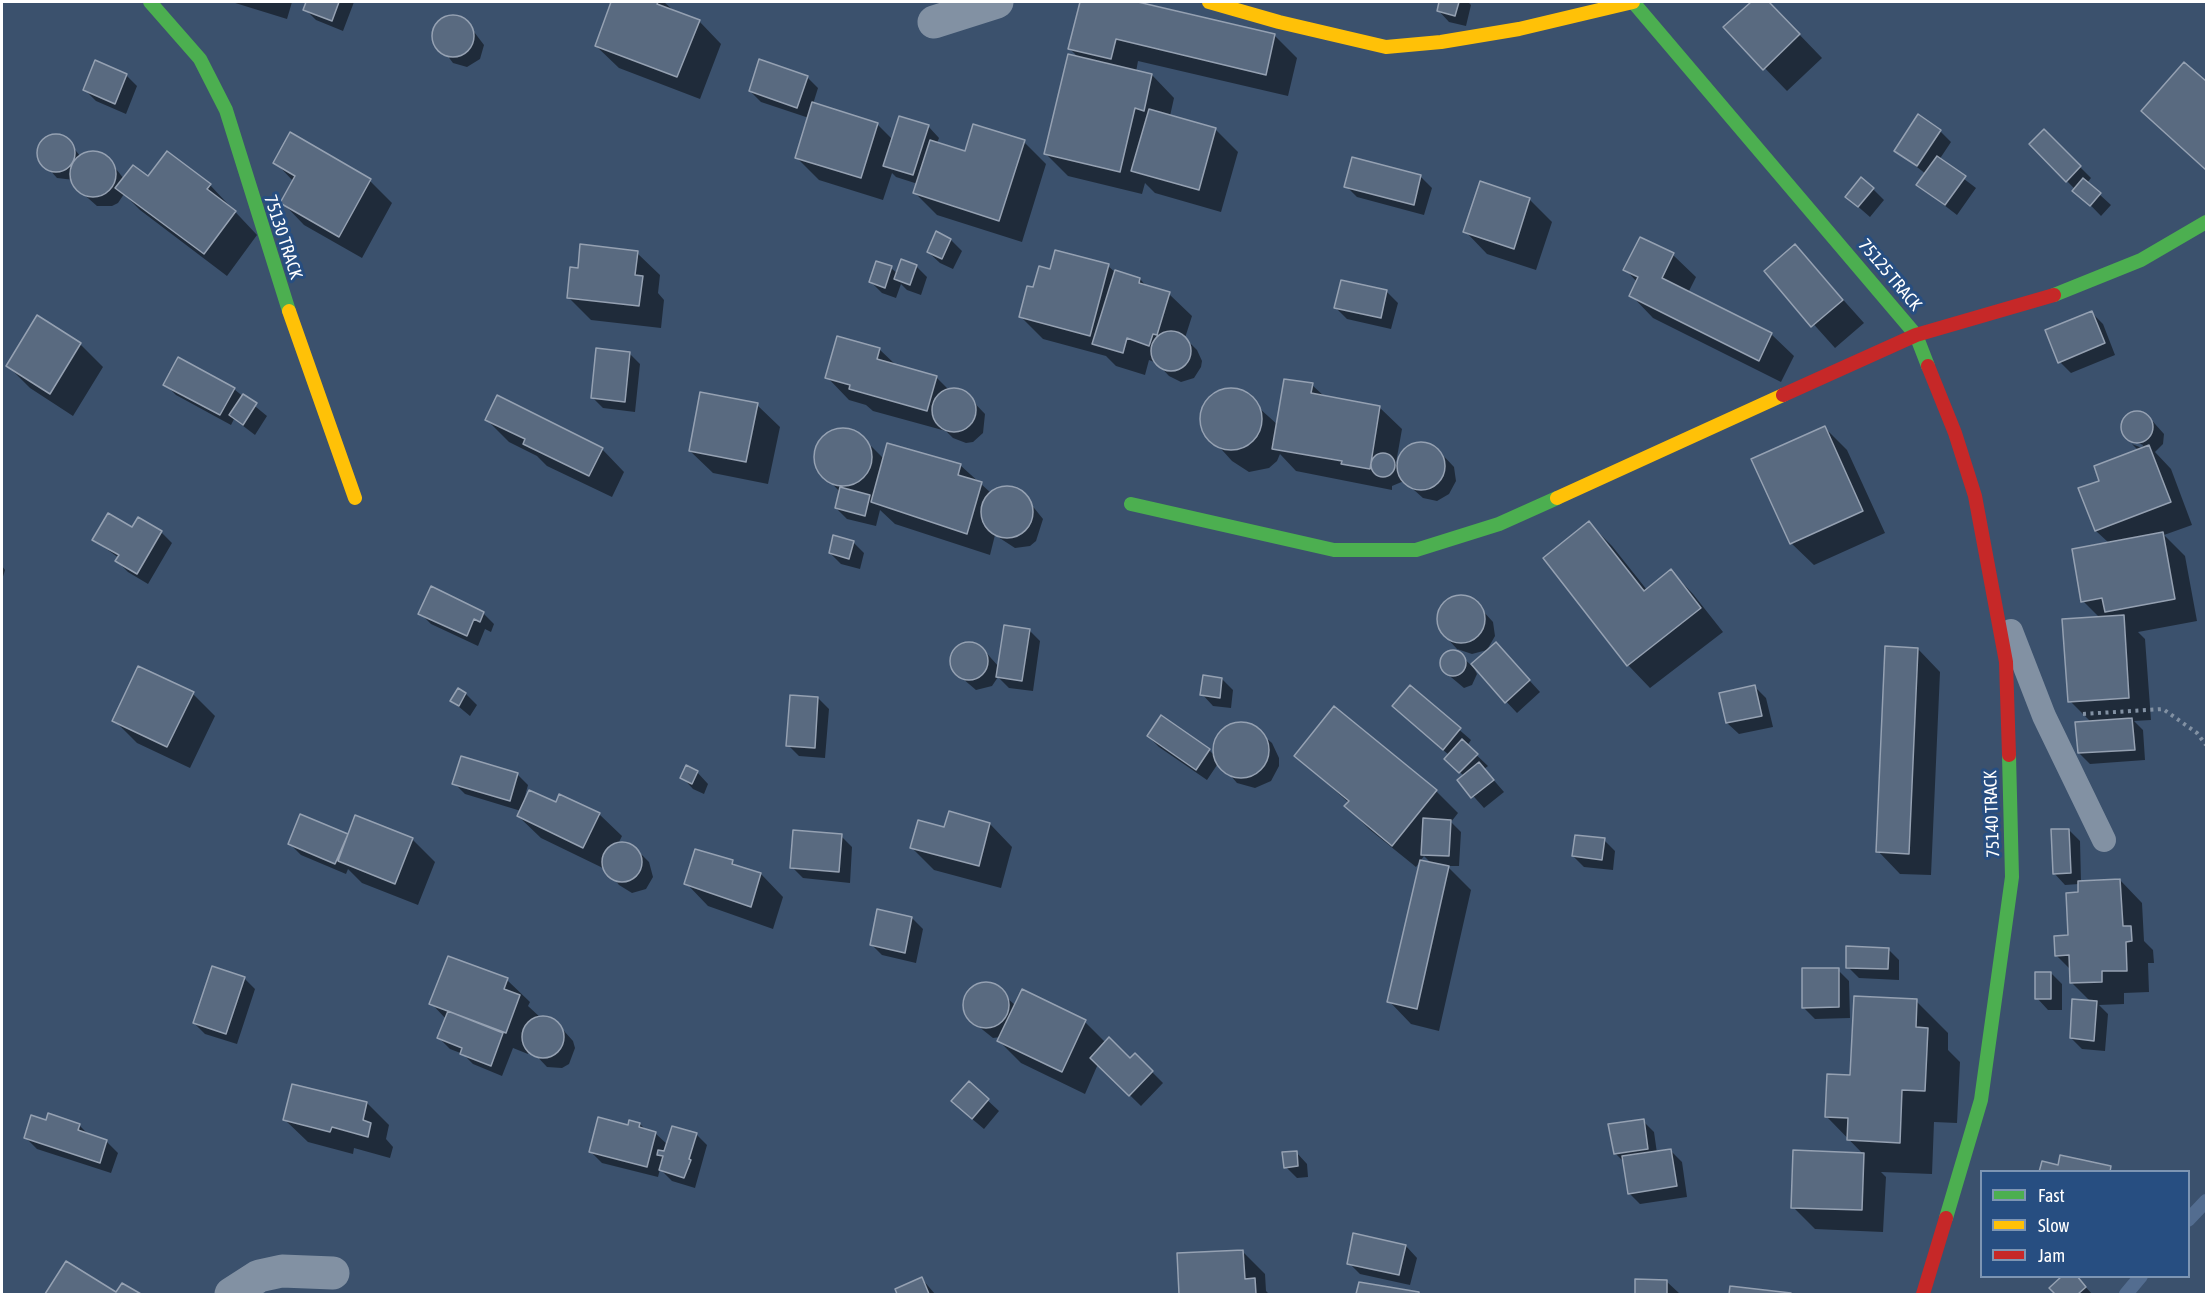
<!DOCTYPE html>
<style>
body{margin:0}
#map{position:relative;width:2208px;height:1296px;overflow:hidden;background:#3b516d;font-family:"Asap Condensed",sans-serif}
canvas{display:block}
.frame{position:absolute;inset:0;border:3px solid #fff;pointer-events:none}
.legend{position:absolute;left:1980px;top:1170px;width:210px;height:108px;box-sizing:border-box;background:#274e81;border:2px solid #7d95b3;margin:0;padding:8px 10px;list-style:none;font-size:18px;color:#fff}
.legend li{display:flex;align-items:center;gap:12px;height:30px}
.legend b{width:30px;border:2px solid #7d95b3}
</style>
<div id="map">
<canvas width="2208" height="1296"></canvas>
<div class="frame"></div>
<ul class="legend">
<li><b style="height:8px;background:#4caf50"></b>Fast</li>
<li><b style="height:8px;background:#ffc107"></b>Slow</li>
<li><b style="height:8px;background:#c62828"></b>Jam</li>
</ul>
</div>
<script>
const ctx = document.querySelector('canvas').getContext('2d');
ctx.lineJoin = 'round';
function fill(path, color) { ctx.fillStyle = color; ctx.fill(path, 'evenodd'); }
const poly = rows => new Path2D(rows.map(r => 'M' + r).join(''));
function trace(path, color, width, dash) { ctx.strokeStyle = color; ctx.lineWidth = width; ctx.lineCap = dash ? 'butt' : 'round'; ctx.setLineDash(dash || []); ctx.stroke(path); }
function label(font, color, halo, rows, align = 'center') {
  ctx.font = font + ' "Asap Condensed",sans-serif'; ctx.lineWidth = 6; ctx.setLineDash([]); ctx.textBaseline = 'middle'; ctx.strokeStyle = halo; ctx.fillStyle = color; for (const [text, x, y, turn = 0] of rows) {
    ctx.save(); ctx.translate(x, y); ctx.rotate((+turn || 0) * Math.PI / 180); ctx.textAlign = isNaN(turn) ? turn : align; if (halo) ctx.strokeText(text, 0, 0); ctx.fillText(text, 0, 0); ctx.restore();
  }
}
fill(poly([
 [232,2,292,2,287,19],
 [308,2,354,2,343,31,316,20,305,9],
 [613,2,664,2,676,13,699,21,721,44,700,99,619,68,596,46],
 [1081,2,1132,2,1275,36,1297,58,1288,96,1138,61,1136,72,1152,75,1174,98,1170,116,1215,129,1238,152,1221,212,1155,193,1145,183,1142,194,1068,176,1046,154,1079,58,1070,49],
 [1440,2,1468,2,1471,5,1466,26,1449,22,1438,10],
 [1753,2,1768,2,1822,58,1787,91,1725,27],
 [450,16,465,20,484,45,480,59,467,67,453,63,434,38,438,24],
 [2185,64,2206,83,2206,170,2143,111],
 [126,75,137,86,126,114,96,101,85,90],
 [807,77,818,88,813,104,877,124,893,140,928,126,939,138,937,143,966,153,1024,142,1046,164,1022,242,937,215,915,193,918,184,896,177,892,173,883,200,819,180,796,157,809,118,761,102,750,91],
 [1940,131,1951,142,1939,160,1976,188,1957,215,1918,185,1926,174,1896,151],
 [2044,131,2091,178,2087,183,2111,205,2101,216,2031,144],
 [54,136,66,139,81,157,97,152,109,160,124,179,210,185,257,235,227,276,140,210,124,194,118,203,112,206,97,206,80,191,74,180,57,178,39,158,44,141],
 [1353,159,1421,177,1432,188,1424,215,1357,197,1346,186],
 [275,162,370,181,392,203,362,258,304,225,282,202,294,182],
 [1481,183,1530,200,1552,222,1536,270,1487,254,1465,231],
 [1873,189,1884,200,1870,217,1847,197],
 [1641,239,1673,255,1696,277,1688,293,1771,334,1794,356,1781,382,1653,318,1631,295,1637,282,1625,269],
 [951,240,962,251,953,269,940,263,928,252],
 [1795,246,1864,323,1835,348,1766,271],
 [637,253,660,275,658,293,664,300,661,328,591,320,569,298,579,269],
 [916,266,927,277,921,295,907,290,901,284,896,298,882,293,871,282,891,268,898,274],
 [1108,266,1116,273,1140,279,1147,287,1169,294,1192,316,1185,338,1197,350,1202,361,1201,367,1194,378,1181,382,1169,376,1157,363,1149,360,1145,375,1116,366,1106,356,1043,339,1021,317,1034,289,1051,271],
 [1386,291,1398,303,1391,329,1347,319,1336,308],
 [2092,313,2103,324,2115,355,2071,373,2060,362],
 [38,317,80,344,103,367,73,416,30,388,8,366],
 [879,349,897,366,936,377,951,392,965,393,985,414,983,433,973,442,966,443,953,438,946,431,873,411,866,405,849,400,827,377],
 [629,353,640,364,635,412,603,408,592,397],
 [165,384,234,389,267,416,255,435,234,419,231,425,176,395],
 [1312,385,1325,397,1379,407,1402,429,1396,463,1399,466,1402,453,1407,447,1423,443,1437,449,1454,467,1456,481,1449,494,1437,501,1423,498,1404,481,1392,486,1392,490,1296,471,1280,454,1277,461,1269,468,1249,472,1232,461,1203,429,1202,419,1207,402,1214,396,1231,389,1240,391,1278,425],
 [757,405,780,427,768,484,713,473,690,451],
 [2137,411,2147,415,2164,434,2163,444,2155,452,2171,469,2192,525,2164,535,2185,556,2197,621,2138,632,2145,639,2151,720,2134,721,2143,730,2145,760,2090,764,2079,753,2091,722,2070,701,2100,618,2083,601,2109,543,2096,531,2101,482,2139,451,2132,444,2142,448,2143,445,2131,440,2131,443,2122,431,2122,421,2128,413],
 [487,420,602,449,624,472,612,497,547,466,537,456,509,442],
 [1825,428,1847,450,1885,533,1814,565,1791,543],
 [849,429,864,439,884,459,960,465,991,493,1007,487,1022,493,1043,519,1036,541,1030,546,1015,548,995,535,990,555,895,524,880,510,876,526,847,519,836,508,840,492,818,469,815,450,824,436,831,431],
 [1589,523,1612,546,1647,590,1671,571,1693,594,1723,632,1650,688,1628,665,1545,558],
 [133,529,161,532,172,543,148,584,128,572,117,561,119,558,94,540],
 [853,542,864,553,860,569,841,564,830,553],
 [2,566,5,570,2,580],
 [1457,597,1472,599,1493,622,1495,636,1487,650,1472,654,1457,649,1446,637,1438,623,1444,603],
 [420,613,483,613,494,624,491,632,485,629,478,646,431,624],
 [1029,630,1040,641,1033,691,1009,688,998,677,992,686,976,690,955,672,951,661,960,646,972,643,982,648,999,667],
 [1496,644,1540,692,1517,713,1473,666,1477,674,1472,685,1464,688,1445,672,1441,665,1446,655,1456,652,1471,665],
 [1918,649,1940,672,1931,875,1900,874,1878,851],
 [1222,679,1233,690,1231,708,1213,706,1202,694],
 [1410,687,1471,740,1467,746,1488,766,1484,769,1504,792,1484,808,1459,780,1464,776,1446,759,1449,755,1405,717],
 [1755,687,1766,698,1773,727,1739,734,1727,723,1721,694],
 [193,694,215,716,190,768,137,743,114,720],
 [466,694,477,705,470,716,452,701],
 [818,698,829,709,825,758,799,756,788,745],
 [1237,724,1253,727,1272,743,1279,758,1279,766,1271,781,1255,788,1237,783,1219,762,1207,780,1159,747,1148,736,1209,750,1215,756,1218,738,1230,726],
 [1296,756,1436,791,1458,813,1451,822,1461,832,1459,866,1447,866,1471,890,1439,1031,1411,1024,1389,1001,1432,864,1424,856,1416,867,1369,829,1346,806,1349,803],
 [697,772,708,784,704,794,693,789,682,777],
 [517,774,528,785,524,800,557,804,599,814,622,836,617,846,625,844,638,851,649,862,653,877,646,889,632,893,619,885,607,870,541,838,518,816,521,811,465,794,454,783],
 [990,824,1012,847,1001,888,934,870,912,848,945,829],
 [2069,830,2080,841,2081,882,2120,880,2142,903,2144,941,2153,950,2154,963,2148,963,2149,992,2124,993,2124,1004,2099,1005,2108,1014,2105,1051,2082,1049,2071,1038,2091,1002,2072,983,2071,970,2056,955,2069,937,2080,894,2079,884,2065,885,2054,873],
 [347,835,412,839,435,862,418,905,362,883,348,869,346,874,301,855,290,844],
 [841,836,852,847,850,883,803,878,792,867],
 [1604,840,1615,851,1613,870,1584,867,1573,856],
 [732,862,739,868,761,874,783,897,773,929,708,906,686,883],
 [912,918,923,929,916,963,882,955,871,944],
 [1888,949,1899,960,1899,980,1859,978,1848,967],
 [449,958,507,980,530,1002,528,1006,541,1018,556,1022,573,1041,575,1048,569,1064,562,1068,547,1067,530,1049,528,1054,513,1048,502,1076,473,1064,463,1054,450,1049,439,1038,446,1019,431,1003],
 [1838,970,1849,981,1850,1018,1815,1019,1803,1007],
 [2051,973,2062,984,2062,1010,2048,1010,2037,998],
 [244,978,255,989,237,1044,205,1034,194,1023],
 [982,984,994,986,1016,1006,1022,991,1085,1022,1106,1043,1130,1060,1135,1055,1163,1083,1141,1106,1098,1064,1085,1094,1021,1063,999,1041,1001,1037,993,1038,968,1018,964,1004,970,991],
 [1916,1001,1948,1033,1948,1050,1960,1062,1957,1123,1934,1122,1932,1174,1881,1172,1886,1177,1883,1232,1815,1229,1793,1207,1864,1155,1827,1117,1851,1077],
 [969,1083,999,1111,984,1129,964,1112],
 [367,1103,389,1125,386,1139,393,1147,390,1158,354,1148,353,1154,308,1142,285,1120],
 [47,1121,79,1125,90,1136,107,1142,118,1153,111,1173,37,1149,26,1138],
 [1643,1121,1654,1132,1657,1153,1671,1151,1682,1162,1687,1197,1640,1204,1629,1193,1624,1162,1615,1153],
 [640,1124,647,1131,655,1133,668,1145,696,1134,707,1145,695,1188,672,1181,660,1169,658,1177,602,1163,591,1152,629,1127],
 [1296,1152,1307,1164,1308,1177,1297,1178,1286,1167],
 [1406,1246,1417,1258,1410,1285,1360,1274,1349,1263],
 [1242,1251,1265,1274,1266,1291,1269,1294,1180,1294,1178,1254],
 [66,1263,116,1294,122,1285,138,1294,47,1294],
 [922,1279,935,1294,898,1294,897,1290],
 [1636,1280,1666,1281,1680,1294,1636,1294],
 [2081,1282,2092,1294,2057,1294,2051,1288],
 [1360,1283,1418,1294,1419,1294,1358,1294],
 [1731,1287,1789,1294,1731,1294]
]), '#0007');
trace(poly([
 [2188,1220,2206,1201],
 [2126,1294,2141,1276]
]), '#536d90', 14);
const building = poly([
 [306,2,339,2,332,21,303,10,306,2],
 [611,2,658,2,657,4,700,20,677,77,595,46,611,2],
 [1080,2,1138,2,1275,34,1266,75,1116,39,1111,59,1068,49,1080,2],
 [1439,2,1459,2,1455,16,1437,11,1439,2],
 [1751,2,1769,2,1800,34,1763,70,1723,27,1751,2],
 '432 36a21 21 0 1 1 42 0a21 21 0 1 1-42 0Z',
 [1068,54,1152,74,1144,111,1135,108,1120,172,1044,154,1068,54],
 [759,59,808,76,797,108,749,91,759,59],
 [95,60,127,74,115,104,83,90,95,60],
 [2184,62,2206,81,2206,170,2141,111,2184,62],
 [812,102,878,123,861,178,795,158,812,102],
 [1149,109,1216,128,1199,190,1131,171,1149,109],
 [1918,114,1941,130,1917,166,1894,151,1918,114],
 [899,116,929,125,913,175,883,166,899,116],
 [973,124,1025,140,999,221,913,193,930,140,965,151,973,124],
 [2044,129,2081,166,2066,182,2029,144,2044,129],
 [290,132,371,179,339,237,280,203,295,176,273,163,290,132],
 '37 153a19 19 0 1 1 38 0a19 19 0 1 1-38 0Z',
 [167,151,211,184,207,189,236,211,204,254,115,188,133,165,148,176,167,151],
 '70 174a23 23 0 1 1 46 0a23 23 0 1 1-46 0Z',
 [1937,156,1966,176,1945,205,1916,185,1937,156],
 [1352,157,1421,175,1414,205,1344,187,1352,157],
 [1861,177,1874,188,1858,207,1845,197,1861,177],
 [2083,178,2101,193,2090,206,2072,191,2083,178],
 [1480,181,1530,198,1514,249,1463,232,1480,181],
 [936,231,951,239,942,259,927,252,936,231],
 [1640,237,1674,253,1662,278,1772,333,1759,361,1629,296,1638,277,1623,270,1640,237],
 [580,244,638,251,635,275,643,276,639,306,567,298,570,267,578,268,580,244],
 [1795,244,1843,300,1811,327,1764,271,1795,244],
 [1055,250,1109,264,1090,336,1019,317,1027,286,1033,287,1039,266,1050,269,1055,250],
 [901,259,917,265,910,285,894,279,901,259],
 [876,261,892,266,885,288,869,282,876,261],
 [1115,270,1140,278,1139,283,1170,292,1157,335,1153,334,1149,346,1127,338,1123,353,1092,344,1115,270],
 [1341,280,1387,290,1381,318,1334,308,1341,280],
 [2092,311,2105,343,2058,363,2045,330,2092,311],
 [37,315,81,343,50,394,6,366,37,315],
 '1151 351a20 20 0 1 1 40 0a20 20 0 1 1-40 0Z',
 [837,336,880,348,877,359,937,376,927,411,849,389,850,385,825,378,837,336],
 [596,348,630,352,625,402,591,398,596,348],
 [178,357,235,388,220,415,163,385,178,357],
 [1284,379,1313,383,1311,393,1380,406,1370,469,1341,464,1342,461,1272,449,1284,379],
 '1200 419a31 31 0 1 1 62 0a31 31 0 1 1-62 0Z',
 '932 410a22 22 0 1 1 44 0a22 22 0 1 1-44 0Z',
 [700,392,758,403,746,462,689,451,700,392],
 [243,394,257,403,243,425,229,415,243,394],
 [497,395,603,448,589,476,523,444,525,439,485,420,497,395],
 '2121 427a16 16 0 1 1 32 0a16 16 0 1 1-32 0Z',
 [1825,426,1863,511,1790,544,1751,459,1825,426],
 '814 457a29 29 0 1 1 58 0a29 29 0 1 1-58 0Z',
 '1397 466a24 24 0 1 1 48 0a24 24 0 1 1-48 0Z',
 [887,443,961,464,958,475,982,482,967,534,871,502,887,443],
 [2149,445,2171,502,2095,531,2078,488,2099,481,2094,466,2149,445],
 '1371 465a12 12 0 1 1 24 0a12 12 0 1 1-24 0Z',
 '981 512a26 26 0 1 1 52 0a26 26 0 1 1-52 0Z',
 [840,487,870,495,865,516,835,508,840,487],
 [108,513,132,527,138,517,162,531,137,574,115,561,119,555,92,540,108,513],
 [1589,521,1644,591,1671,569,1701,608,1627,666,1543,558,1589,521],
 [2163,532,2175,599,2105,612,2102,598,2081,602,2072,549,2163,532],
 [833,535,854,541,849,559,829,553,833,535],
 [431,586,484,612,480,622,474,619,467,636,418,614,431,586],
 '1437 619a24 24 0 1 1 48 0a24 24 0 1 1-48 0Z',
 [2124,615,2129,698,2068,702,2062,619,2124,615],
 [1004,625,1030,629,1022,681,996,677,1004,625],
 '950 661a19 19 0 1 1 38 0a19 19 0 1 1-38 0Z',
 [1496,642,1530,680,1505,703,1471,664,1496,642],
 [1885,646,1918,648,1909,854,1876,852,1885,646],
 '1440 663a13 13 0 1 1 26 0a13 13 0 1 1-26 0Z',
 [138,666,194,692,167,747,112,721,138,666],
 [1203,675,1222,678,1220,698,1200,695,1203,675],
 [1410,685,1461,728,1443,750,1392,706,1410,685],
 [1755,685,1762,716,1726,723,1719,693,1755,685],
 [458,688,466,693,459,706,450,701,458,688],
 [790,695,818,697,815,748,786,746,790,695],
 [1334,706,1437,790,1392,846,1344,806,1349,801,1294,756,1334,706],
 [1161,715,1210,749,1196,770,1147,736,1161,715],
 [2132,718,2135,750,2078,753,2075,722,2132,718],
 '1213 750a28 28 0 1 1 56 0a28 28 0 1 1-56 0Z',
 [1462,739,1478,754,1459,773,1444,759,1462,739],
 [461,756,518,773,510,801,452,784,461,756],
 [1479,762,1494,780,1471,798,1457,780,1479,762],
 [686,765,698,771,692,784,680,778,686,765],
 [529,790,556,802,559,794,600,813,583,848,517,816,529,790],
 [949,811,990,823,979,866,910,848,918,820,944,827,949,811],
 [300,814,348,834,335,864,288,844,300,814],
 [355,815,413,838,395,884,338,861,355,815],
 [1423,818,1451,820,1449,856,1421,855,1423,818],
 [2051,829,2069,829,2071,873,2053,874,2051,829],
 [793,830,842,834,839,872,790,868,793,830],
 [1575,835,1605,838,1602,860,1572,856,1575,835],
 '602 862a20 20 0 1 1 40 0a20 20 0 1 1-40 0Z',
 [695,849,733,860,732,864,761,873,751,907,684,884,695,849],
 [1420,860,1449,866,1417,1009,1387,1002,1420,860],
 [2120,879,2123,926,2131,926,2132,941,2126,942,2127,971,2102,971,2102,982,2070,983,2069,955,2055,956,2054,936,2068,935,2066,893,2078,892,2078,881,2120,879],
 [877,909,912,917,905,953,870,945,877,909],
 [1846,946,1889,948,1888,969,1846,968,1846,946],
 [448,956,508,978,504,989,520,995,506,1033,429,1004,448,956],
 [212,966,245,977,226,1034,193,1023,212,966],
 [1802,968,1839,968,1839,1007,1802,1008,1802,968],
 [2035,972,2051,972,2051,999,2035,999,2035,972],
 '963 1005a23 23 0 1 1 46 0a23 23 0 1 1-46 0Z',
 [1022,989,1086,1020,1062,1072,997,1041,1022,989],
 [1854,996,1917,999,1916,1027,1928,1028,1925,1091,1902,1090,1900,1143,1847,1140,1848,1118,1825,1117,1827,1074,1850,1075,1854,996],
 [2072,999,2097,1001,2094,1041,2070,1038,2072,999],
 [448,1011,503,1033,491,1066,460,1054,462,1048,437,1038,448,1011],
 '522 1037a21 21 0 1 1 42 0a21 21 0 1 1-42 0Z',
 [1109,1037,1130,1058,1135,1053,1153,1071,1129,1096,1090,1058,1109,1037],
 [969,1081,989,1099,972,1119,951,1101,969,1081],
 [292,1084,367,1102,363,1120,371,1123,368,1137,332,1127,330,1132,283,1120,292,1084],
 [48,1113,80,1124,78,1130,107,1140,100,1163,24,1138,31,1115,46,1120,48,1113],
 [598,1117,628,1125,629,1120,640,1123,639,1127,656,1132,647,1167,589,1152,598,1117],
 [1644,1119,1648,1149,1614,1154,1608,1124,1644,1119],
 [672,1126,697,1133,689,1159,691,1160,684,1178,659,1170,663,1156,657,1155,658,1150,664,1151,672,1126],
 [1671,1149,1677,1186,1628,1194,1622,1156,1671,1149],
 [1793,1150,1864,1153,1862,1210,1791,1208,1793,1150],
 [1297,1151,1298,1166,1284,1168,1282,1152,1297,1151],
 [2060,1155,2111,1166,2110,1172,2039,1172,2042,1161,2058,1165,2060,1155],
 [1353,1233,1406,1245,1399,1275,1347,1264,1353,1233],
 [1243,1250,1245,1279,1255,1278,1256,1294,1179,1294,1177,1253,1243,1250],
 [66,1261,116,1292,122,1283,141,1294,45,1294,66,1261],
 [2062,1276,2077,1276,2086,1287,2078,1294,2055,1294,2049,1288,2062,1276],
 [922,1277,929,1294,897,1294,895,1289,922,1277],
 [1635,1279,1667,1280,1667,1294,1635,1294,1635,1279],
 [1359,1282,1419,1292,1419,1294,1356,1294,1359,1282],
 [1730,1286,1791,1293,1791,1294,1729,1294,1730,1286]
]);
fill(building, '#596a80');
trace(building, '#95a1b2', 1.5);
trace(poly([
 [2083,714,2163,709,2197,733,2206,745]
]), '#8291a3', 4, [3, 4.5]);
trace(poly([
 [2011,631,2044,716,2104,840]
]), '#8291a3', 24);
trace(poly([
 [934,22,997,2],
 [231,1294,259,1276,282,1271,333,1273]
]), '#8291a3', 33);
trace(poly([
 [150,2,200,59,226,110,289,311],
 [1633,2,1916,335,1928,366],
 [2054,295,2141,260,2206,222],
 [1131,504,1334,550,1416,550,1499,524,1557,498],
 [1946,1218,1981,1100,2012,877,2009,755]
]), '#4caf50', 14);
trace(poly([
 [1209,2,1279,22,1386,47,1441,42,1519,29,1633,2],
 [289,311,355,498],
 [1557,498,1783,395]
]), '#ffc107', 14);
trace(poly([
 [1928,366,1955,433,1975,496,2006,662,2009,755],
 [1783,395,1916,335,2054,295],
 [1923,1294,1946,1218]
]), '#c62828', 14);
label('18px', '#fff', '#274e81', [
 ["75130 TRACK",283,237,72],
 ["75125 TRACK",1890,275,50],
 ["75140 TRACK",1992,814,-92]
]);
</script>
